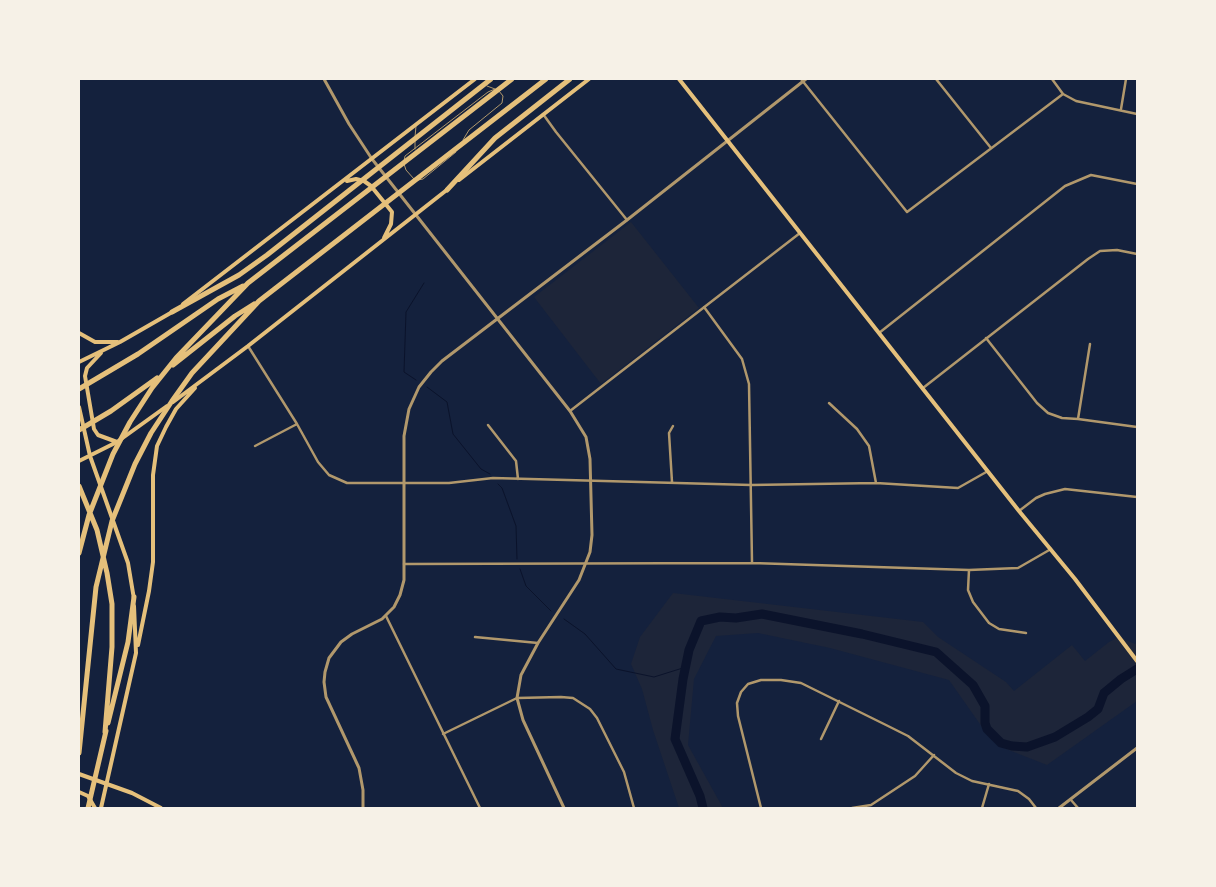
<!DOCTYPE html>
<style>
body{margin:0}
#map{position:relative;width:1216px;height:887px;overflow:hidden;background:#14213d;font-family:Quicksand,sans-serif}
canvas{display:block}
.frame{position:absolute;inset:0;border:80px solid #f6f1e7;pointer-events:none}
</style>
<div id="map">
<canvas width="1216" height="887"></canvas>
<div class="frame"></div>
</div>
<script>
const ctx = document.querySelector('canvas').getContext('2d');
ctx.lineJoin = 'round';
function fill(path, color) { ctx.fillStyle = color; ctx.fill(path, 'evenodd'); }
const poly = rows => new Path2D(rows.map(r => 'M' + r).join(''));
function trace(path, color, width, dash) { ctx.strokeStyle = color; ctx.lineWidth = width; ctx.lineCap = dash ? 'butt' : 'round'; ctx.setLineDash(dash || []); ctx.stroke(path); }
fill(poly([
 [631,222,699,308,601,384,534,297],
 [673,593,923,622,938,637,1006,682,1014,691,1072,645,1085,661,1109,642,1119,637,1135,644,1137,642,1137,701,1047,765,1001,747,989,737,949,680,830,648,758,633,716,636,694,679,688,745,723,808,679,808,653,730,642,689,631,664,640,637]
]), '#1d2539');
trace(poly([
 [416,380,404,372,406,312,424,283],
 [427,387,447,402,453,434,481,469,490,474],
 [498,484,502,488,516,526,517,559],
 [520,569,526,586,551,611],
 [564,619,585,634,616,669,654,677,686,667]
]), '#0b132b', 1);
trace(poly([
 [703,808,700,796,675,739,683,679,689,650,701,621,720,617,736,618,762,614,862,634,936,652,973,685,985,706,985,723,987,729,1001,743,1012,746,1027,747,1055,737,1088,717,1098,709,1104,693,1121,679,1137,669]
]), '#0b132b', 9);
trace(poly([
 [487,86,495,89],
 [415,137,416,126],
 [463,140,469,130,502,103,503,96,499,91],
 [415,149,415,141],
 [404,161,405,156,488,92,495,89],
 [404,164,406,170,414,179],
 [418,180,423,179,456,152]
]), '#b1986c', 1);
trace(poly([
 [801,79,907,212,1063,94],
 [936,79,991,148],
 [1052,79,1063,94,1076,101,1137,114],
 [1121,109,1126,79],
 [543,114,556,132,627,220],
 [704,307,742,359,749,384,752,562],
 [879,333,1065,186,1091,175,1137,184],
 [986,338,1037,403,1048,413,1062,418,1078,419,1137,427],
 [248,346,297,424,318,462,329,475,347,483,449,483,493,478,751,485,876,483,958,488,988,471],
 [923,388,1088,259,1100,251,1117,250,1137,254],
 [829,403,857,429,869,446,876,483],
 [570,411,800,233],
 [1078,419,1090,344],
 [488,425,516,461,518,479],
 [255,446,297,424],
 [672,482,669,433,673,426],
 [1019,511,1036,498,1045,494,1065,489,1137,497],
 [404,564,752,563,969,570,1018,568,1051,549],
 [969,570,968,590,973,602,989,623,999,629,1026,633],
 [386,616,480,808],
 [475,637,538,643],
 [443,734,517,698,561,697,573,698,590,709,597,718,624,772,634,808],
 [821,739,839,701],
 [1071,800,1078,808],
 [761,808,738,716,737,703,741,692,748,684,761,680,781,680,801,683,886,725,908,736,956,773,972,781,1018,791,1029,799,1036,808],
 [852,808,871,805,915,776,934,755],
 [982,808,989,784]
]), '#b1986c', 2.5);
trace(poly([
 [324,79,349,124,372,159,570,411,586,437,590,459,592,535,590,552,579,580,538,643,521,675,517,698,523,720,564,808],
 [363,808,363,790,359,768,326,697,324,682,325,672,329,658,341,642,352,634,382,619,394,607,400,595,404,580,404,436,409,409,419,387,431,372,442,361,627,220,806,79],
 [1059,808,1137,748]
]), '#b1986c', 3);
trace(poly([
 [679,79,1019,511,1075,579,1137,661],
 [459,180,589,79],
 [347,181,356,179,364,181,371,186,392,212,391,224,384,238],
 [183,304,475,79],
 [79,333,95,342,118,342],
 [101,353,87,368,85,376,94,429,98,435,117,442],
 [79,362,120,342,174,311],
 [173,402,248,346,448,189],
 [79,407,90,456,128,563,134,599],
 [79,461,117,442,167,406],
 [138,645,149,591,153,562,153,475,157,446,166,427,176,409,195,388],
 [79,774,132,793,161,808],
 [79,792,88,796,95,808],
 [101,808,136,653,134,606]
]), '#e5c07b', 4);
trace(poly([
 [447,190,495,138,570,79],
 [172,312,239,275,267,255,491,79],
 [173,365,235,316,254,304],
 [79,389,138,354,218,299,243,286],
 [79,430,111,411,157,378],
 [79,486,97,530,107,573,112,604,112,647,105,732],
 [79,553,89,515,113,454,130,422,152,388,176,358,248,283,512,79],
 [108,723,128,642,134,597],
 [79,753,96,587,112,521,135,464,151,433,172,401,192,373,259,301,546,79],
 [88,808,106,731]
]), '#e5c07b', 5);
</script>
